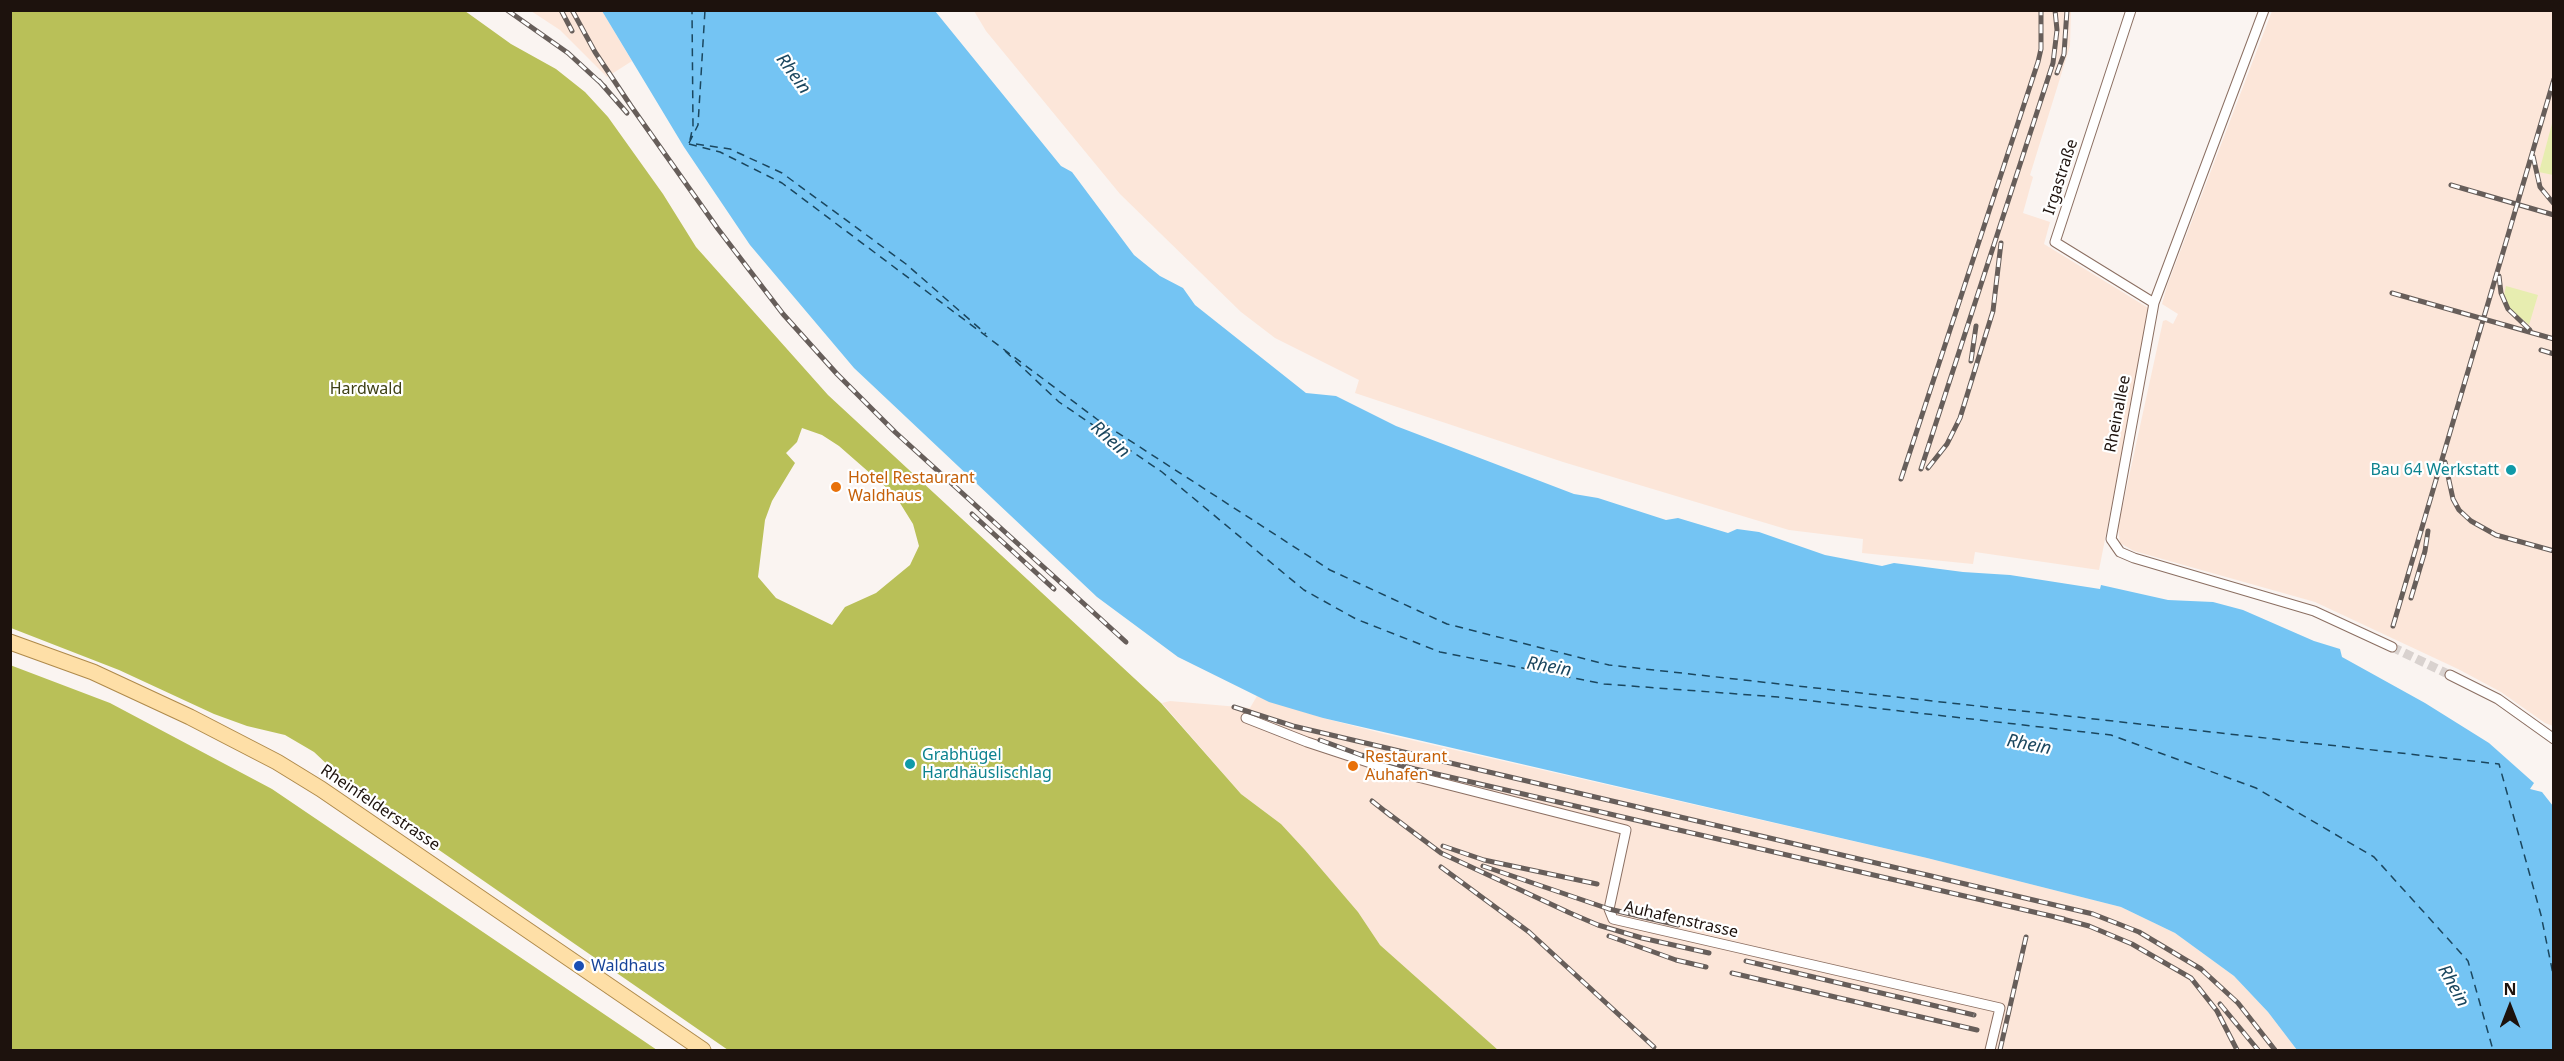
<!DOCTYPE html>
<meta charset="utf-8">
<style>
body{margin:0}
#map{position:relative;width:2564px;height:1061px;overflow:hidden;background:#faf4f1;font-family:"Noto Sans",sans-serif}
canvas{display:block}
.frame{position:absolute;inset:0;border:12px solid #1d120d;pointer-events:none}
.north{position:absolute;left:2480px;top:977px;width:60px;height:60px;-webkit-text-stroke:4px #fff;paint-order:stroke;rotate:0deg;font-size:16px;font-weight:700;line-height:24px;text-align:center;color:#1d120d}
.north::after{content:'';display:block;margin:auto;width:21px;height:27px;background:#1d120d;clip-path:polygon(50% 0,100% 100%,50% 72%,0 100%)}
</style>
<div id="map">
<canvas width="2564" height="1061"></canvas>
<div class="frame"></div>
<div class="north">N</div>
</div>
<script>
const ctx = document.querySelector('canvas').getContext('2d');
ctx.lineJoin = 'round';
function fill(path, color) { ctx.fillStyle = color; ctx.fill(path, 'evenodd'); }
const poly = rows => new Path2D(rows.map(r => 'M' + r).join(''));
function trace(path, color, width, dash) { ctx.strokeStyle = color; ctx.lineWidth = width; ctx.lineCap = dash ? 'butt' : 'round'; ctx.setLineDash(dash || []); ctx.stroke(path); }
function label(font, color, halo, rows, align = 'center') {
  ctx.font = font + ' "Noto Sans",sans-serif'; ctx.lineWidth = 4.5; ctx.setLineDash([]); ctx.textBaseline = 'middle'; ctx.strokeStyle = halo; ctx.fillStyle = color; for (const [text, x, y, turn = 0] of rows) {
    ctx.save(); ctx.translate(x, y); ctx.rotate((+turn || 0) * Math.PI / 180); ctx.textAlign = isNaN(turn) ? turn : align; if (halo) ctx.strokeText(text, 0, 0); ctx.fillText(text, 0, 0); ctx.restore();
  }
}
fill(poly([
 [531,11,602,11,632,61,607,77,560,30],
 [974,11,2071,11,2070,46,2030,175,2033,177,2023,213,2050,222,2044,244,2150,309,2099,570,1975,552,1973,564,1862,553,1863,539,1789,530,1563,462,1355,393,1359,380,1275,338,1241,312,1120,194,986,31],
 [2272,11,2553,11,2553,726,2545,723,2501,692,2458,669,2315,602,2134,551,2120,543,2118,527,2163,321,2166,320,2173,324,2178,314,2162,304,2167,286],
 [1257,696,1323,718,1385,734,1927,858,2121,907,2175,933,2234,976,2268,1012,2297,1050,1498,1050,1380,945,1358,912,1305,850,1281,824,1241,794,1162,703,1170,701,1250,708]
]), '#fce6d9');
fill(poly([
 [2553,120,2553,175,2539,172],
 [2506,286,2538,295,2529,325,2510,309,2504,295]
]), '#e7edb0');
fill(poly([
 [11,10,465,11,511,44,556,69,585,92,608,117,663,194,696,247,828,395,1161,703,1241,794,1281,824,1305,850,1358,912,1380,945,1498,1050,728,1050,361,796,314,752,285,735,247,726,214,714,119,670,11,628],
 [802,428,822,435,839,446,895,495,913,524,919,546,910,565,876,593,845,607,832,625,776,598,758,577,765,520,772,501,795,463,786,453,797,442],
 [10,665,110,703,272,789,657,1050,11,1050]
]), '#b9c058');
fill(poly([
 [602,11,935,11,1061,166,1072,172,1134,255,1160,276,1183,288,1195,305,1306,393,1336,396,1396,426,1574,494,1598,498,1666,520,1678,518,1728,533,1737,529,1759,532,1825,555,1882,566,1894,563,1963,572,2010,575,2100,589,2101,585,2168,600,2213,602,2243,610,2314,641,2340,649,2342,657,2425,703,2489,743,2534,783,2530,789,2542,792,2553,806,2553,1050,2297,1050,2268,1012,2234,976,2175,933,2121,907,1927,858,1323,718,1269,702,1178,657,1097,597,854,368,750,245,684,147]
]), '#74c4f3');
trace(poly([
 [690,140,693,126,692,10],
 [689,143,698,125,705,10],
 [689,144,720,152,782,183,1098,420,1330,570,1447,624,1609,665,2499,764,2541,915,2554,979],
 [696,144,730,149,782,173,906,264,986,334],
 [1005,351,1059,402,1162,472,1304,590,1356,619,1440,652,1604,684,1778,697,2111,735,2256,788,2374,857,2468,961,2493,1050]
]), '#1b475f', 1.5, [8, 6]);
trace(poly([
 [2392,647,2450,675]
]), '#d9d2cf', 9, [9, 4.5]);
const street = poly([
 [2131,10,2055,242,2154,303],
 [2264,10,2154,303,2111,539,2120,552,2134,558,2314,611,2392,647],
 [2450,675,2498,699,2554,739],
 [1246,718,1307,742,1398,772,1626,830,1609,909,1613,919,2000,1008,1990,1050]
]);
const primary = poly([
 [10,642,93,672,190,717,277,762,321,789,703,1050]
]);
trace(street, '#8b6f62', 11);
trace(primary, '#af8a4b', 17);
trace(street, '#fff', 9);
trace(primary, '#fedfa7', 15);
const rail = poly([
 [507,10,568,53,605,87],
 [561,10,572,31],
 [572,10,595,52,631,106,718,229,783,314,837,374,895,432,1126,642],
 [2057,73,2064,54,2067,10],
 [599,81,627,113],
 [2533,156,2540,187,2554,204],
 [2451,185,2554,215],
 [2499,276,2501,293,2508,309,2530,330],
 [2392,293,2554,339],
 [2541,350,2554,354],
 [1971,361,1976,326],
 [2445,462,2453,499,2459,510,2471,521,2496,535,2554,551],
 [1928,468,1947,444,1960,418,1993,311,2001,243],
 [1921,469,2053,63,2057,30,2055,10],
 [1901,479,2038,62,2041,49,2041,10],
 [972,514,1054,589],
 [2411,598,2425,551,2428,531],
 [2393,626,2554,79],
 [1234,707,1293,726,2093,914,2139,932,2201,969,2238,1003,2275,1050],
 [1320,740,1361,755,1415,769,2064,919],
 [1372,801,1391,816],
 [1385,811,1441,853,1570,913,1598,925,1642,938,1709,953],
 [1443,846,1484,860,1597,884],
 [1483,866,1609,909,1678,925],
 [1441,867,1529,932,1654,1047],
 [2055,917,2089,926,2132,944,2191,978,2217,1011,2237,1050],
 [1609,936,1676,960,1706,967],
 [1746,961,1974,1015],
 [1732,973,1977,1030],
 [2220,1004,2258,1050],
 [2000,1050,2026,937]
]);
trace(rail, '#675e5a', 5);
trace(rail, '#fff', 3, [9]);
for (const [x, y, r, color] of [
 [2511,470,6,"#0f9aa8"],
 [836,487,6,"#e8710a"],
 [910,764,6,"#0f9aa8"],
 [1353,766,6,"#e8710a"],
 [579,966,6,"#1a4fb4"]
]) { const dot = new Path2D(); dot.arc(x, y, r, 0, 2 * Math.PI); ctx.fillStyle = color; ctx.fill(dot); trace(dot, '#fff', 2); }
label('16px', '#1d120d', '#fff', [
 ["Irgastraße",2061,177,-72],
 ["Rheinallee",2118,414,-79],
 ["Rheinfelderstrasse",380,808,34],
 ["Auhafenstrasse",1681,920,13]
]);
label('16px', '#3e4015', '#fff', [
 ["Hardwald",366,389]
]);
label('16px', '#0d838f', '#fff', [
 ["Bau 64 Werkstatt",2499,470],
 ["Grabhügel",922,755,"left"],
 ["Hardhäuslischlag",922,773,"left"]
], 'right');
label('16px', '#c56008', '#fff', [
 ["Hotel Restaurant",848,478],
 ["Waldhaus",848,496],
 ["Restaurant",1365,757],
 ["Auhafen",1365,775]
], 'left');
label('16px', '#164399', '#fff', [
 ["Waldhaus",591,966]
], 'left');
label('italic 18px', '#1b475f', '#fff', [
 ["Rhein",793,74,54],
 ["Rhein",1110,440,42],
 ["Rhein",1549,667,10],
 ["Rhein",2029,745,11],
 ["Rhein",2453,986,61]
]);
</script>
